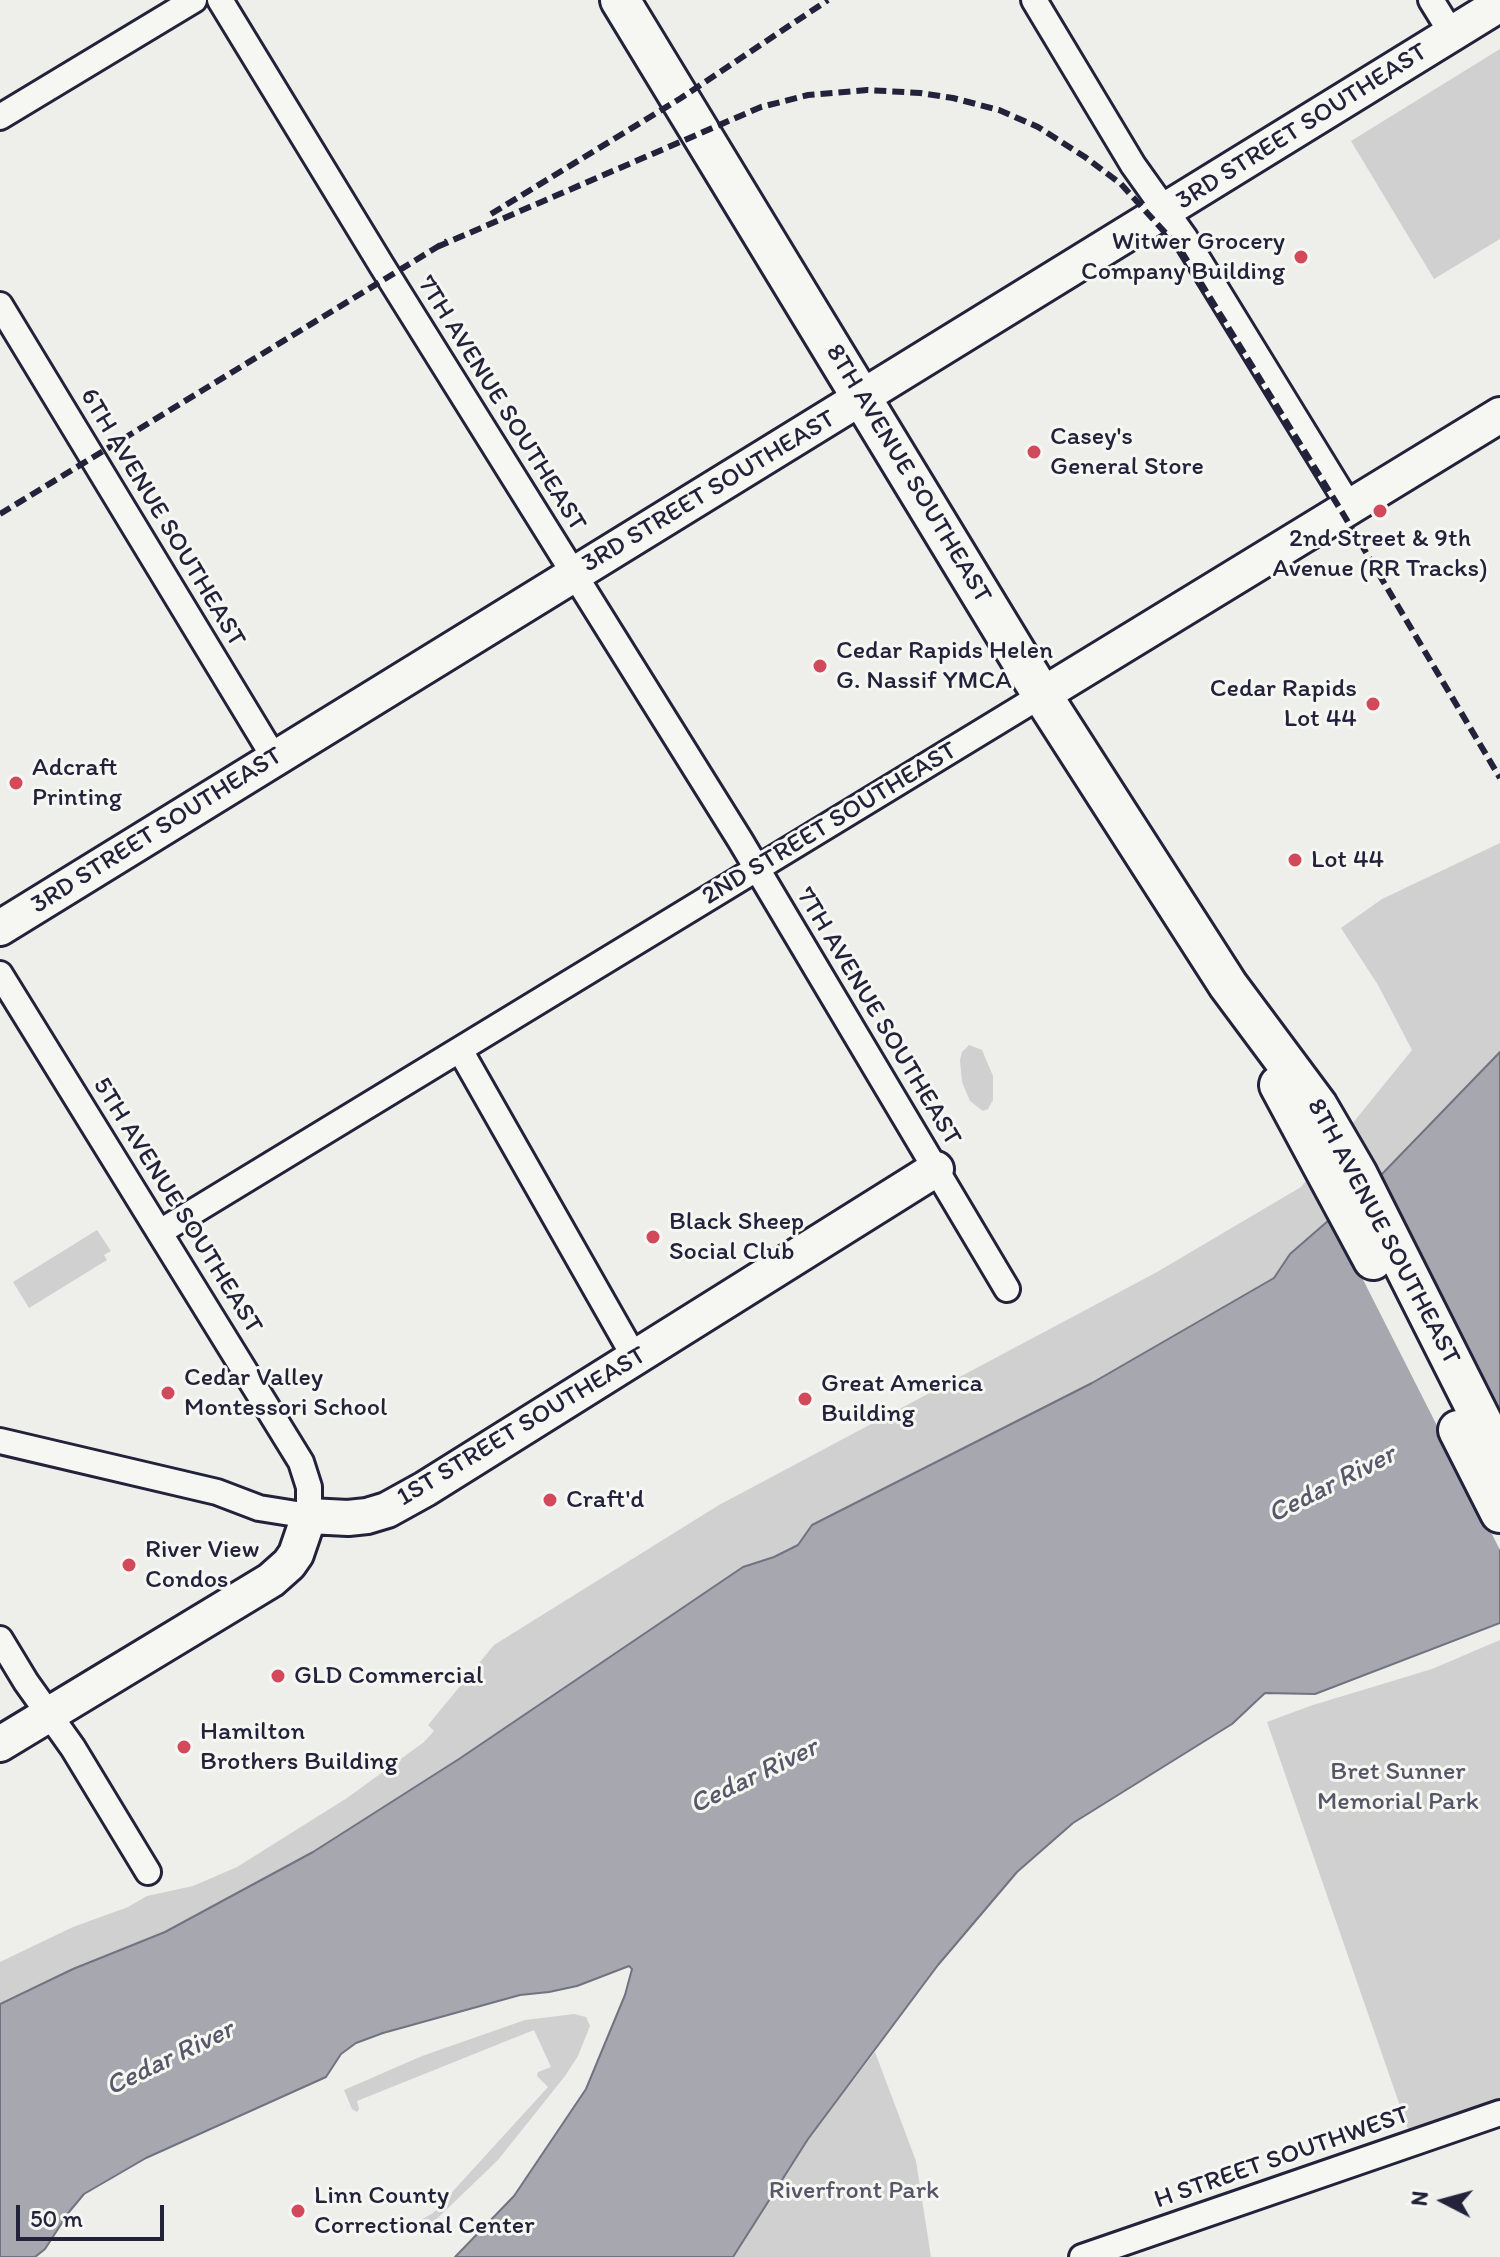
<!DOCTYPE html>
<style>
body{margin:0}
#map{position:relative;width:1500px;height:2257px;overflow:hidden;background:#eeeeeb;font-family:Itim,sans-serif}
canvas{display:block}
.north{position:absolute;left:1404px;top:2161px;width:80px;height:80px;-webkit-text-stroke:6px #f6f6f2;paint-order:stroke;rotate:276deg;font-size:22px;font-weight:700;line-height:32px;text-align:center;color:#22223b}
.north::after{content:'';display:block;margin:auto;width:28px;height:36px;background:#22223b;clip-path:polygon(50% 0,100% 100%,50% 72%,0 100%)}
.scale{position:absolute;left:16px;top:2205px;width:148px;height:36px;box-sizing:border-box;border:4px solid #22223b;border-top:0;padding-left:10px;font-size:24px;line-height:28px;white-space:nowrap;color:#22223b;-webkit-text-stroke:6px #f6f6f2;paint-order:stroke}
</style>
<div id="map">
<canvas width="1500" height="2257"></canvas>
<div class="north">N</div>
<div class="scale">50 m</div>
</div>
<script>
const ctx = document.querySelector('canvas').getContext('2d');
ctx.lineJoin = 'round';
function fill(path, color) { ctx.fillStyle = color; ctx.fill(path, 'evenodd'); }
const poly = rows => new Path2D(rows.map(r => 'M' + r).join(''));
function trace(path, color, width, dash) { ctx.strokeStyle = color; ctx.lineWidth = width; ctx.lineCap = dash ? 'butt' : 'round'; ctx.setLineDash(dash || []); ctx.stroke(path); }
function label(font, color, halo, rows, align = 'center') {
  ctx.font = font + ' Itim,sans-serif'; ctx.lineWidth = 6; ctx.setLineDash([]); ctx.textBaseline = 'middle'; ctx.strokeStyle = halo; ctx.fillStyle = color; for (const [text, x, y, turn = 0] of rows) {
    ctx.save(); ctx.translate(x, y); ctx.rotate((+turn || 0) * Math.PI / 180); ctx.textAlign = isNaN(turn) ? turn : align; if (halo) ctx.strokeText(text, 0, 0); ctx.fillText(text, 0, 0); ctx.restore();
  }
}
fill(poly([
 [1500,49,1500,239,1434,279,1351,141],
 [1500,843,1500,1052,1383,1173,1290,1254,1274,1278,1092,1383,813,1525,798,1545,774,1557,743,1567,459,1759,313,1852,165,1932,73,1969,0,2004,0,1962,73,1927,128,1907,147,1896,193,1886,237,1867,347,1798,424,1742,434,1731,428,1725,494,1645,719,1505,1157,1272,1301,1187,1412,1050,1378,985,1341,928,1382,899],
 [969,1045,982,1050,993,1076,993,1100,988,1109,983,1111,970,1101,962,1082,960,1060,962,1052],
 [97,1230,111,1251,104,1255,107,1260,29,1308,13,1282],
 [1500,1640,1500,2100,1409,2132,1267,1722,1310,1706,1432,1669],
 [574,2014,586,2017,590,2026,578,2056,565,2076,498,2160,420,2235,412,2225,433,2213,548,2087,537,2076,538,2072,551,2067,534,2030,357,2101,359,2109,357,2112,352,2109,344,2090,422,2056,525,2020],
 [875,2052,916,2161,931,2257,733,2257,808,2139]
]), '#d0d0d1');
const water = poly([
 [1500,1052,1500,1623,1315,1694,1265,1693,1232,1724,1073,1823,1017,1872,938,1965,808,2139,733,2257,455,2257,514,2196,586,2089,625,1995,632,1969,629,1966,577,1986,549,1992,520,1995,383,2033,356,2043,341,2054,326,2077,146,2158,84,2194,69,2212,45,2249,35,2257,0,2257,0,2004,73,1969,165,1932,313,1852,459,1759,743,1567,774,1557,798,1545,812,1525,1092,1383,1274,1278,1290,1254,1383,1173,1500,1052]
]);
fill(water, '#a7a7af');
trace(water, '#727281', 2);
fill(poly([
 [1377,1173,1500,1417,1500,1550,1347,1248]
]), '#eeeeeb');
const street = poly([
 [220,0,382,266,740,840,1007,1289],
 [1034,0,1133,165,1185,238,1350,507],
 [1431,0,1452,34],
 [0,117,194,0],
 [0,305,275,759],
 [0,974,301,1462,309,1487,309,1516,259,1508,217,1492,0,1441],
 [460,1050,635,1358],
 [160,1232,1042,695],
 [0,1639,26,1682,73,1748,148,1872],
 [1082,2257,1500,2113]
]);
const secondary = poly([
 [1042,695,1500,415],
 [0,928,1500,4],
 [0,1744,271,1580,289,1564,296,1554,309,1516,348,1518,367,1516,387,1510,425,1489,936,1169]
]);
const primary = poly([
 [620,0,1042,695,1228,985,1318,1106,1357,1173,1500,1457],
 [1279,1085,1373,1260],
 [1458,1430,1500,1513]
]);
trace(street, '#22223b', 30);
trace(secondary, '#22223b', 40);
trace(primary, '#22223b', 44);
trace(street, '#f6f6f2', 24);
trace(secondary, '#f6f6f2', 34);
trace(primary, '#f6f6f2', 38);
trace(poly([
 [491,214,681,98,828,0],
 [437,247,761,107,808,95,867,90,920,93,953,98,999,110,1038,127,1085,157,1121,184,1180,249,1342,512,1500,778],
 [0,514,447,241]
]), '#22223b', 6, [12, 6]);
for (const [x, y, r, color] of [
 [1301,257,8,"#d1495b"],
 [1034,452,8,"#d1495b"],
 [1380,511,8,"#d1495b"],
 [820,666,8,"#d1495b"],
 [1373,704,8,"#d1495b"],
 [16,783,8,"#d1495b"],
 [1295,860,8,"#d1495b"],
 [653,1237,8,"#d1495b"],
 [168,1393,8,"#d1495b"],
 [805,1399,8,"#d1495b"],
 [550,1500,8,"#d1495b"],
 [129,1565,8,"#d1495b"],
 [278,1676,8,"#d1495b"],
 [184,1747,8,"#d1495b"],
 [298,2211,8,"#d1495b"]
]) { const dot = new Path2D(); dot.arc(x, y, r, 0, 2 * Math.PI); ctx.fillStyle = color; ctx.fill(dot); trace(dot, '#f6f6f2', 3); }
label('26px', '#22223b', '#f6f6f2', [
 ["3RD STREET SOUTHEAST",1302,127,-32],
 ["7TH AVENUE SOUTHEAST",501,404,58],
 ["8TH AVENUE SOUTHEAST",908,474,59],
 ["3RD STREET SOUTHEAST",709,492,-31],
 ["6TH AVENUE SOUTHEAST",162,518,59],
 ["2ND STREET SOUTHEAST",830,824,-31],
 ["3RD STREET SOUTHEAST",157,831,-32],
 ["7TH AVENUE SOUTHEAST",878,1017,59],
 ["5TH AVENUE SOUTHEAST",177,1206,58],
 ["8TH AVENUE SOUTHEAST",1383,1232,62],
 ["1ST STREET SOUTHEAST",522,1427,-31],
 ["H STREET SOUTHWEST",1282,2158,-19]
]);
label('26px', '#22223b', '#f6f6f2', [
 ["Witwer Grocery",1285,242,"right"],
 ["Company Building",1285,272,"right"],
 ["Casey's",1050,437],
 ["General Store",1050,467],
 ["2nd Street & 9th",1380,539,"center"],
 ["Avenue (RR Tracks)",1380,569,"center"],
 ["Cedar Rapids Helen",836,651],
 ["G. Nassif YMCA",836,681],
 ["Cedar Rapids",1357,689,"right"],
 ["Lot 44",1357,719,"right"],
 ["Adcraft",32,768],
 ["Printing",32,798],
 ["Lot 44",1311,860],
 ["Black Sheep",669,1222],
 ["Social Club",669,1252],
 ["Cedar Valley",184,1378],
 ["Montessori School",184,1408],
 ["Great America",821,1384],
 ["Building",821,1414],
 ["Craft'd",566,1500],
 ["River View",145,1550],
 ["Condos",145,1580],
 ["GLD Commercial",294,1676],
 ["Hamilton",200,1732],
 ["Brothers Building",200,1762],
 ["Linn County",314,2196],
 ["Correctional Center",314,2226]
], 'left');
label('26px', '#565668', '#f6f6f2', [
 ["Bret Sunner",1398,1772],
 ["Memorial Park",1398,1802],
 ["Riverfront Park",854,2191]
]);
label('italic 28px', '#575769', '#f6f6f2', [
 ["Cedar River",1332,1485,-27],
 ["Cedar River",754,1777,-26],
 ["Cedar River",170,2059,-26]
]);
</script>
